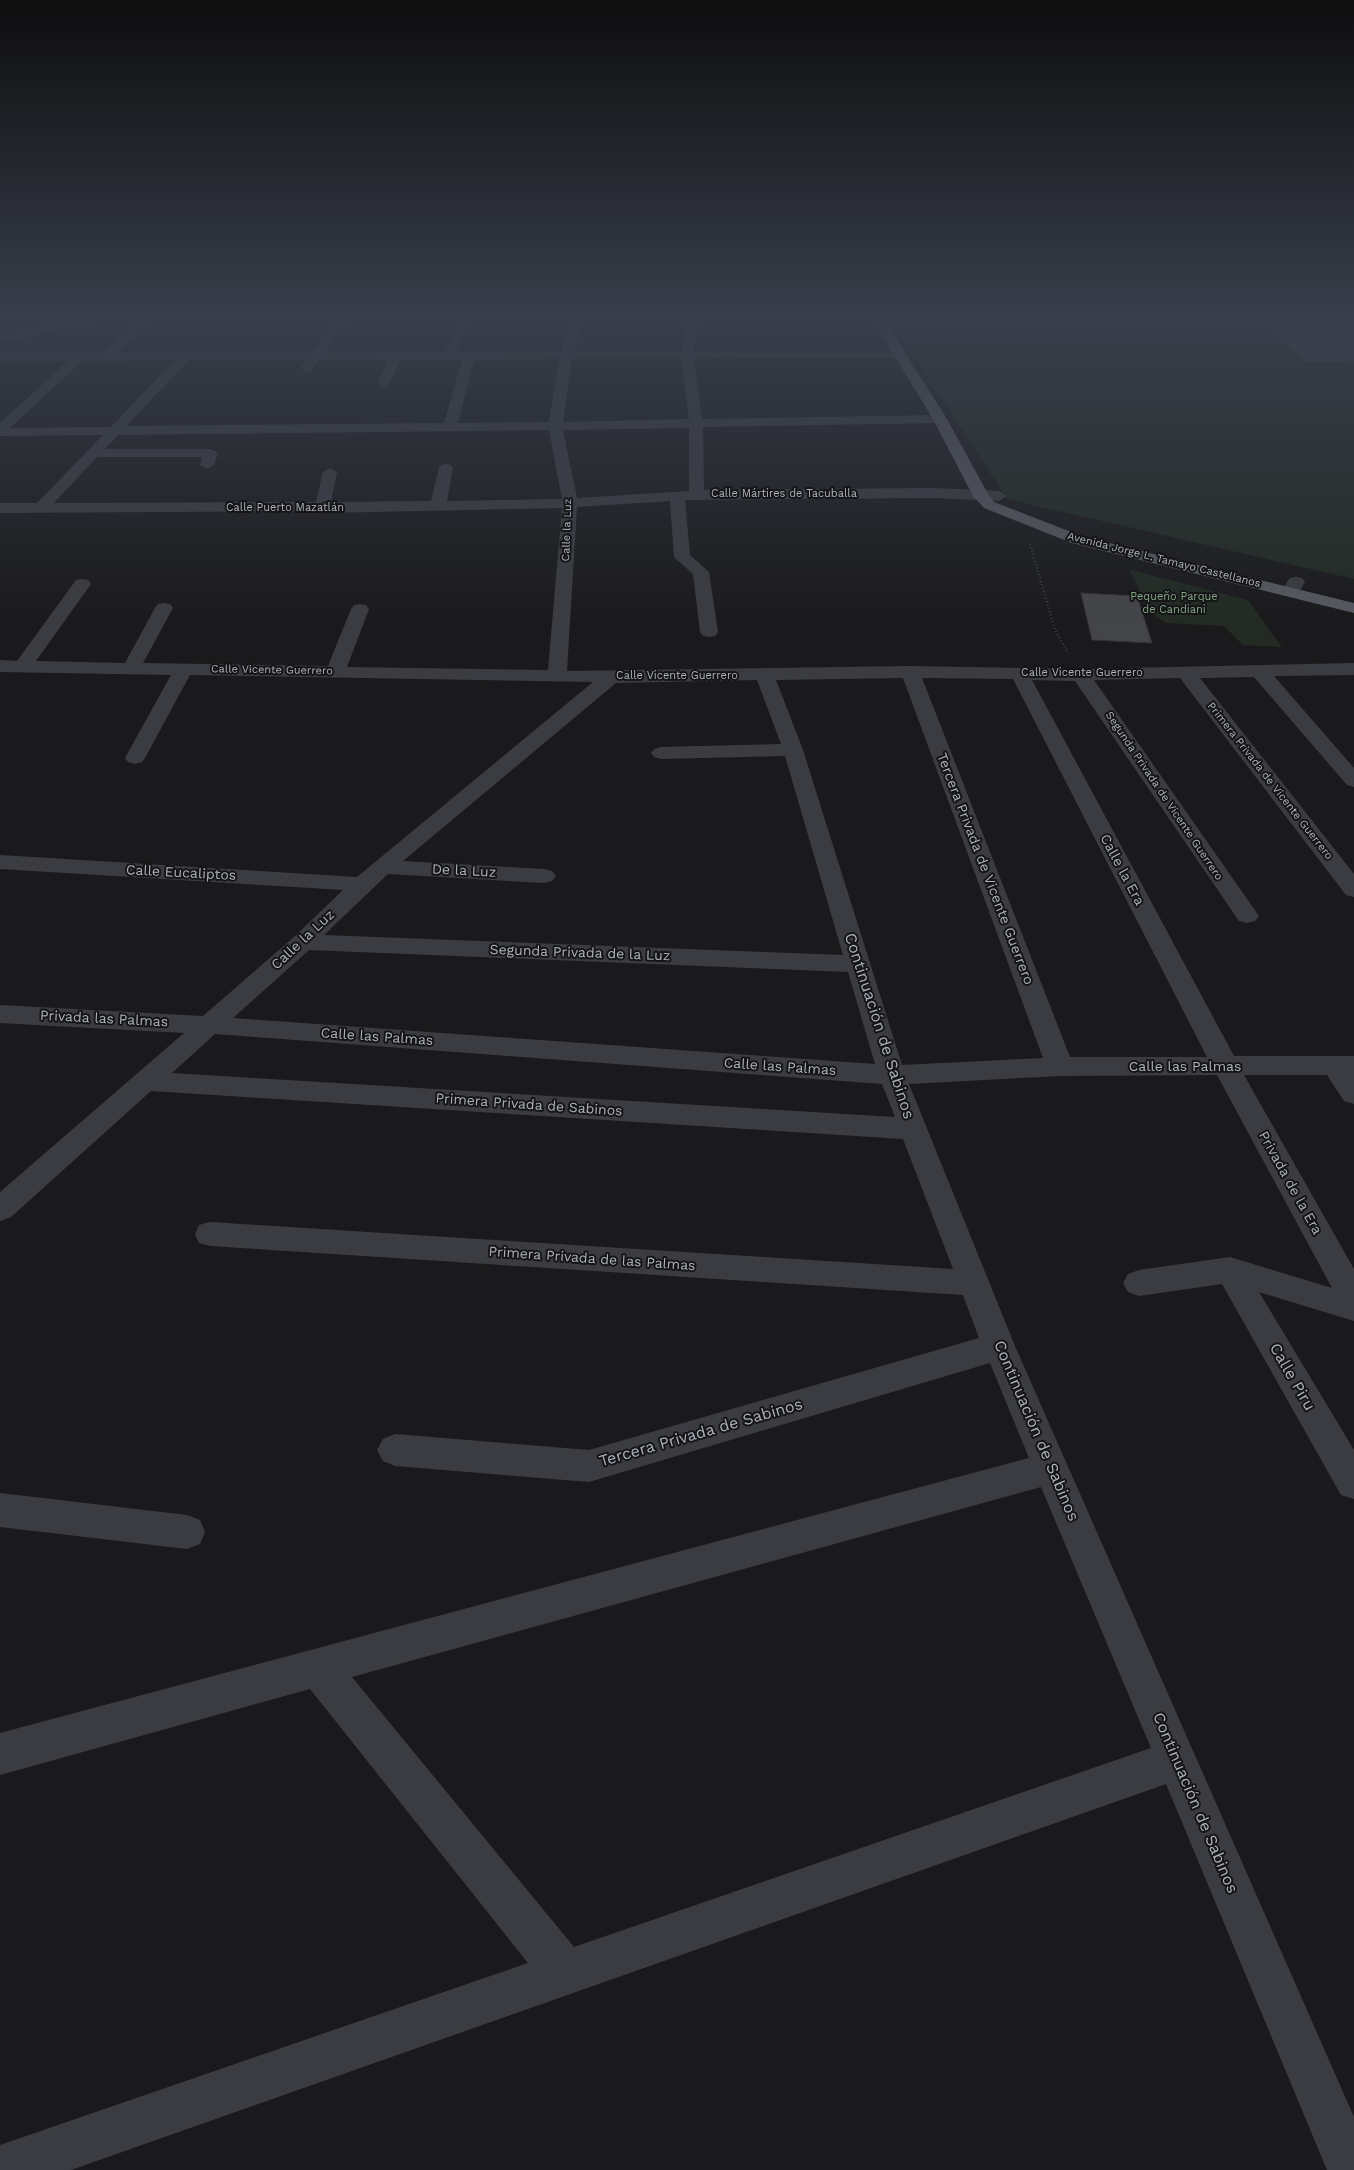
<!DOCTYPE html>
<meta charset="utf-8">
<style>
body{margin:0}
canvas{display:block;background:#1a1a1c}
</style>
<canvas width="1354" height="2170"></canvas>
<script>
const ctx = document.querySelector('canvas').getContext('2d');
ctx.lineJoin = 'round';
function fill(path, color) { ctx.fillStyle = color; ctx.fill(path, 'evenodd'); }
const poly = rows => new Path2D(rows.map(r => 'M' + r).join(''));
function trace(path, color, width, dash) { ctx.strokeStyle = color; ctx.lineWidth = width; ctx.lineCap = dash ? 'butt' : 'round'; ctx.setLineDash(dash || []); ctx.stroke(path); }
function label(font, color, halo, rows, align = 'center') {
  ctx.font = font + ' "Work Sans",sans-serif'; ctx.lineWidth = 4; ctx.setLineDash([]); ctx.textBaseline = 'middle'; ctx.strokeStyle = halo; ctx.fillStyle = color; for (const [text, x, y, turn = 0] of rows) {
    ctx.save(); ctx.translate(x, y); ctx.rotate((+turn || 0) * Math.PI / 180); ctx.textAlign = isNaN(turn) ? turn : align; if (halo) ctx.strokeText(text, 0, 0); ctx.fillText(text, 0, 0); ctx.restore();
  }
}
fill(poly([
 [890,319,1354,319,1354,579,1007,499],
 [1130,570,1248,600,1282,647,1243,645,1224,626,1166,623,1149,612]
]), '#222a23');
const building = poly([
 [1354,326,1354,361,1306,362,1266,327,1354,326],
 [1081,593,1137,596,1152,643,1092,640,1081,593]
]);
fill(building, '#444549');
trace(building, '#343438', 1);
trace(poly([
 [1030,544,1055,630,1068,653]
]), '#414348', 2, [1, 2.5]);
fill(poly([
 [79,319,97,320,91,323,0,343,0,335,79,319],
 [137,319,149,319,117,353,312,353,337,319,349,319,325,353,444,352,461,319,473,319,456,352,561,352,573,319,585,319,574,352,681,352,687,319,699,319,694,352,900,351,906,355,904,358,694,359,702,419,940,415,947,419,940,423,703,427,704,490,934,488,999,491,1007,496,999,501,934,498,685,500,690,555,709,572,718,632,715,636,709,637,703,636,700,632,693,574,674,557,670,501,577,507,567,671,910,666,1081,669,1354,663,1354,675,1274,676,1354,768,1354,787,1347,785,1254,677,1200,678,1354,874,1354,897,1346,895,1180,678,1094,680,1259,916,1255,921,1247,923,1239,921,1075,681,1032,680,1234,1056,1354,1056,1354,1104,1344,1101,1327,1075,1244,1075,1354,1269,1354,1321,1259,1292,1354,1450,1354,1499,1341,1495,1222,1284,1139,1296,1128,1292,1123,1283,1128,1274,1139,1270,1230,1257,1332,1288,1217,1075,1060,1076,909,1084,1015,1346,1354,2117,1354,2170,1327,2170,1166,1784,71,2170,0,2170,0,2145,528,1963,310,1689,0,1775,0,1733,1029,1458,990,1363,589,1482,395,1466,383,1461,377,1450,383,1439,395,1434,589,1450,979,1338,963,1295,210,1246,199,1243,195,1234,199,1225,210,1222,953,1269,903,1139,151,1091,11,1217,0,1221,0,1192,184,1033,0,1023,0,1005,203,1016,294,937,343,890,0,869,0,855,357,877,593,682,190,675,145,758,142,762,135,764,128,762,125,758,171,675,0,672,0,660,17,661,76,580,82,579,88,580,91,584,36,661,125,663,155,608,158,604,164,603,170,604,173,608,143,663,328,666,351,609,354,605,360,604,366,605,369,609,347,667,548,670,562,508,322,513,316,511,0,513,0,503,37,503,103,435,0,436,0,423,68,361,0,361,0,353,103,353,137,319],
 [559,359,549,422,458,423,474,360,559,359],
 [572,359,681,359,689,419,563,422,572,359],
 [175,360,111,427,10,428,82,361,175,360],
 [189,360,307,360,301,368,307,372,311,371,319,360,388,360,378,383,384,387,390,383,401,360,462,360,444,423,126,426,189,360],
 [689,428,689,491,577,498,563,430,689,428],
 [549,430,562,499,447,501,453,467,446,463,439,467,431,501,331,502,337,472,330,468,323,472,316,502,54,503,97,457,202,457,200,465,207,469,214,465,218,453,211,449,105,449,118,435,549,430],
 [903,678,1043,1058,902,1065,803,750,776,680,903,678],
 [922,678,1013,679,1207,1057,1070,1057,922,678],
 [757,680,781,744,661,747,654,749,651,753,654,757,661,759,785,756,843,955,324,935,388,874,544,883,552,881,556,876,552,871,544,869,403,861,616,683,757,680],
 [309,950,848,972,875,1064,233,1018,309,950],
 [215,1034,882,1084,895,1117,172,1073,215,1034],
 [1041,1487,1151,1748,574,1947,352,1677,1041,1487],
 [1296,577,1302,578,1305,582,1299,592,1296,596,1284,596,1281,592,1287,582,1290,578,1296,577],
 [0,1493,187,1515,200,1520,205,1532,200,1544,187,1549,0,1527,0,1493]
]), '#3b3c41');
fill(poly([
 [872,319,884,319,947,419,988,494,994,502,1084,537,1354,603,1354,613,1072,543,984,508,973,496,933,419,872,319]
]), '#575960');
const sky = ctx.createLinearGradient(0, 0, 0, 623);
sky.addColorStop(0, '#0e0e0f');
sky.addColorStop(0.51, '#383e4b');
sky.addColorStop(1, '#383e4b00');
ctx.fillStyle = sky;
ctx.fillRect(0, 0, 1354, 623);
label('11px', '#adb2bc', '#151517', [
 ["Calle Mártires de Tacuballa",784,494],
 ["Calle Puerto Mazatlán",285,508],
 ["Calle la Luz",567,530,-88],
 ["Avenida Jorge L. Tamayo Castellanos",1164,560,14],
 ["Calle Vicente Guerrero",272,670,1],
 ["Calle Vicente Guerrero",1082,673],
 ["Calle Vicente Guerrero",677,676],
 ["Primera Privada de Vicente Guerrero",1270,781,52],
 ["Segunda Privada de Vicente Guerrero",1164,796,56]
]);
label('11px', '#84a685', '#151517', [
 ["Pequeño Parque",1174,597],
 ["de Candiani",1174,610]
]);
label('14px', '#adb2bc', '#151517', [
 ["Tercera Privada de Vicente Guerrero",985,869,69],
 ["Calle la Era",1122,870,62],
 ["De la Luz",464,871,3],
 ["Calle Eucaliptos",181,873,3],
 ["Calle la Luz",303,940,-43],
 ["Segunda Privada de la Luz",580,953,2],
 ["Privada las Palmas",104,1019,3],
 ["Calle las Palmas",377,1037,4],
 ["Calle las Palmas",780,1067,4],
 ["Calle las Palmas",1185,1067],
 ["Primera Privada de Sabinos",529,1105,4],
 ["Privada de la Era",1290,1183,61],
 ["Primera Privada de las Palmas",592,1259,4]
]);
label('16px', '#adb2bc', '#151517', [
 ["Continuación de Sabinos",879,1026,72],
 ["Calle Piru",1292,1377,60],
 ["Continuación de Sabinos",1036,1431,67],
 ["Tercera Privada de Sabinos",701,1433,-16],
 ["Continuación de Sabinos",1195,1803,67]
]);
</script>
